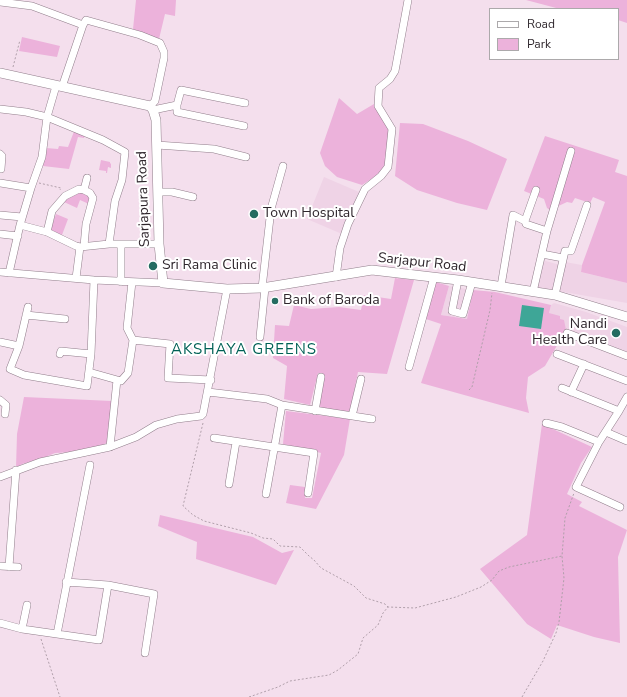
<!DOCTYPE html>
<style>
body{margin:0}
#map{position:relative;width:627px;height:697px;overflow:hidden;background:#f4dfed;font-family:"Nunito Sans",sans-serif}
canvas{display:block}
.legend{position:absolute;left:489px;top:8px;width:130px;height:52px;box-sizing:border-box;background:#fff;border:1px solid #aca9ab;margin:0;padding:5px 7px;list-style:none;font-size:12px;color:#2f272d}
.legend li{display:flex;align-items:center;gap:8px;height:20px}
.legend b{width:20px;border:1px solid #aca9ab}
</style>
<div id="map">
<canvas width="627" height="697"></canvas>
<ul class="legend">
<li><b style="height:5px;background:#fff"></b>Road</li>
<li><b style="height:11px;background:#ecb2db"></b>Park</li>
</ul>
</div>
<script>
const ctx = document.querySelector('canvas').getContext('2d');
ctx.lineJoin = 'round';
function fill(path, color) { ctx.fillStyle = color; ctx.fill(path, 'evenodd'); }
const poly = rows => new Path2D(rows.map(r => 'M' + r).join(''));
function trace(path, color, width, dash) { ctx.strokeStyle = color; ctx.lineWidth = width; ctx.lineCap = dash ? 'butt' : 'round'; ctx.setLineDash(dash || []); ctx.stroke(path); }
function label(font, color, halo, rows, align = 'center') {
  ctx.font = font + ' "Nunito Sans",sans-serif'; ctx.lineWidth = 4; ctx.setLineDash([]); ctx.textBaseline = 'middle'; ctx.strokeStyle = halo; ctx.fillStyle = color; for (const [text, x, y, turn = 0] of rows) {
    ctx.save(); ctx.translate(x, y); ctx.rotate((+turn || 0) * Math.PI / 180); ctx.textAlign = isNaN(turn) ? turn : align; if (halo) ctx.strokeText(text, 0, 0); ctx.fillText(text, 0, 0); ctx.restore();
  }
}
fill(poly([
 [324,177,359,192,342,234,307,219],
 [542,260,564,266,565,262,582,265,581,272,627,283,627,303,535,287],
 [449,286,473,290,467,319,441,315],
 [554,303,586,312,627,327,627,354,566,330,559,319,549,313,551,305]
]), '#efd3e6');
fill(poly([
 [136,0,176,0,175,16,165,14,159,39,133,29],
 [526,0,627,0,627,23,618,20,618,9,560,9],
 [22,37,60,46,57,57,19,51],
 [339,98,357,114,374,104,389,130,387,161,379,174,362,185,337,177,325,166,320,153],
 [400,123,423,124,468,141,507,159,487,210,457,203,417,190,395,176],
 [75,129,85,134,84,138,78,137,69,169,43,166,46,148,58,149,59,146,68,147],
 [545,136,619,160,615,172,627,176,627,283,581,272,582,265,605,202,593,197,590,203,575,198,572,203,567,202,550,210,547,208,544,199,524,191],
 [101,160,110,162,110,163,111,164,111,168,108,167,107,173,106,173,106,171,99,170],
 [79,191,90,196,89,204,80,200,77,208,64,202,66,198],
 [56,214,68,219,62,235,50,231],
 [395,278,414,280,387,374,358,372,350,412,319,408,323,373,318,373,310,405,284,399,287,366,273,358,275,325,289,326,294,305,311,309,339,307,361,310,364,295,391,299],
 [436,282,449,286,441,315,467,319,473,290,495,292,551,305,549,313,560,316,560,319,564,320,566,330,545,366,528,377,526,398,529,413,421,383,441,324,426,319],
 [24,397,112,401,107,442,104,445,73,452,55,453,43,458,22,464,16,468,17,434],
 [286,411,350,419,344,455,316,509,286,503,290,485,305,487,305,498,312,498,321,453,283,444],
 [542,424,592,447,581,463,567,494,582,502,579,506,627,530,618,557,620,643,594,637,557,625,551,639,527,624,480,569,527,535],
 [160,515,253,537,282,553,294,550,276,585,196,559,197,542,158,526]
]), '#ecb2db');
fill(poly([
 [522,305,544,308,541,329,519,326]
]), '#3ea697');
const minor = poly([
 [0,2,32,6,83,25],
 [62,87,83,25,86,20,140,35,160,43,164,52,164,58,155,101,150,106],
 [177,105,181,90,245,103],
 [0,109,26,112,47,117,103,140,125,152,122,180,115,201,109,244],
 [153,110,177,105,177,112,244,126],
 [157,145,214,149,246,157],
 [0,154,2,156,1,169],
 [0,183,31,188],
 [84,190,87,178],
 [158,192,172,192,193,197],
 [0,215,22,217],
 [525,221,536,190],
 [20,225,47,232,76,246,80,247,109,244,159,244],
 [47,232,52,211,65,196,79,189,84,190,90,193,93,198,86,224,84,246],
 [0,234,18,236],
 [542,254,563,258],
 [0,272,94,280,163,283],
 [9,273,20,225,31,188,42,157,47,117,56,86],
 [336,277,340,248,348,224,365,189,381,176,388,167,392,129,378,106,379,88,390,79,395,71,408,0],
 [76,278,80,247],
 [458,280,452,311,463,314,472,282],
 [121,282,121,244],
 [501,286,513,215,525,221,526,224,547,231],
 [262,288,271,209,283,166],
 [533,292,547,231,571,151],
 [555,295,565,251,571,251,587,205],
 [28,307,19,346,10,369,24,375,87,386,91,354,94,280],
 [26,315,65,319],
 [567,333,627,356],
 [260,337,265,288],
 [133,340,170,344,168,378,211,380],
 [0,342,19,346],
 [60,354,61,351,91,354],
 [557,354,627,381],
 [409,367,434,277],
 [89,372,121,381,128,373,133,340,127,328,132,282],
 [562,388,619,411],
 [208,392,267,399,282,405,372,419],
 [571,392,584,364],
 [0,400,6,405,5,414],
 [315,411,321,377],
 [352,416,361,379],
 [546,423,562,427,599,442],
 [606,432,627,441],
 [214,438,314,453,308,493],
 [110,447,117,380],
 [0,477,40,462,110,447,136,437,156,425,177,419,201,416,203,414,227,289],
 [229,484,236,442],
 [266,494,282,405],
 [620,507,576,487,599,442,619,411,627,397],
 [0,566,18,567],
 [9,567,16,470],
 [66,582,108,585,154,594,145,653],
 [0,623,22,629,99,640,108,585],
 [22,629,27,605],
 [57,634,90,465]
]);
const major = poly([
 [0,73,150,106,153,110,156,120,159,244,163,283,227,289,262,288,372,270,458,280,555,295,627,317]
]);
trace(minor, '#917e8b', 8);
trace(major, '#917e8b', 10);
trace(poly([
 [13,67,20,40],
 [39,183,61,188,60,190],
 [469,390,472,387,490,310,492,293],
 [203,423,183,506,193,515,204,521,251,533,263,538,273,539,280,546,300,547,309,556,314,560,321,568,354,586,366,598,385,604,388,607],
 [41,639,60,697],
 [249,697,278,687,290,681,329,675,338,670,358,654,363,638,378,625,383,613,388,607,415,608,456,597,481,587,492,580,499,571,509,567,562,556],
 [522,697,543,661,556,633,559,622,564,578,562,556,565,518,574,493]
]), '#b09faa', 1, [2, 2]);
trace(minor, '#fff', 7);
trace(major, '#fff', 9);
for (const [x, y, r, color] of [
 [254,214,5,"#246c61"],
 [153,266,5,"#246c61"],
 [275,301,4,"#246c61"],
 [616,333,5,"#246c61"]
]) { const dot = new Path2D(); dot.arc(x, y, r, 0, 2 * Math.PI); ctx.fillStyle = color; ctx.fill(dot); trace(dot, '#fff', 1.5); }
label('14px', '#2f272d', '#fff', [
 ["Sarjapura Road",144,199,-92],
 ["Sarjapur Road",422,263,6]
]);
label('14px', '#2f272d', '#fff', [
 ["Town Hospital",263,214],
 ["Sri Rama Clinic",162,266],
 ["Bank of Baroda",283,301],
 ["Nandi",607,325,"right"],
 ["Health Care",607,341,"right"]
], 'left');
ctx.letterSpacing = '1px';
label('15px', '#006156', '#fff', [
 ["AKSHAYA GREENS",244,350]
]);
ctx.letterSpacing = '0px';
</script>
